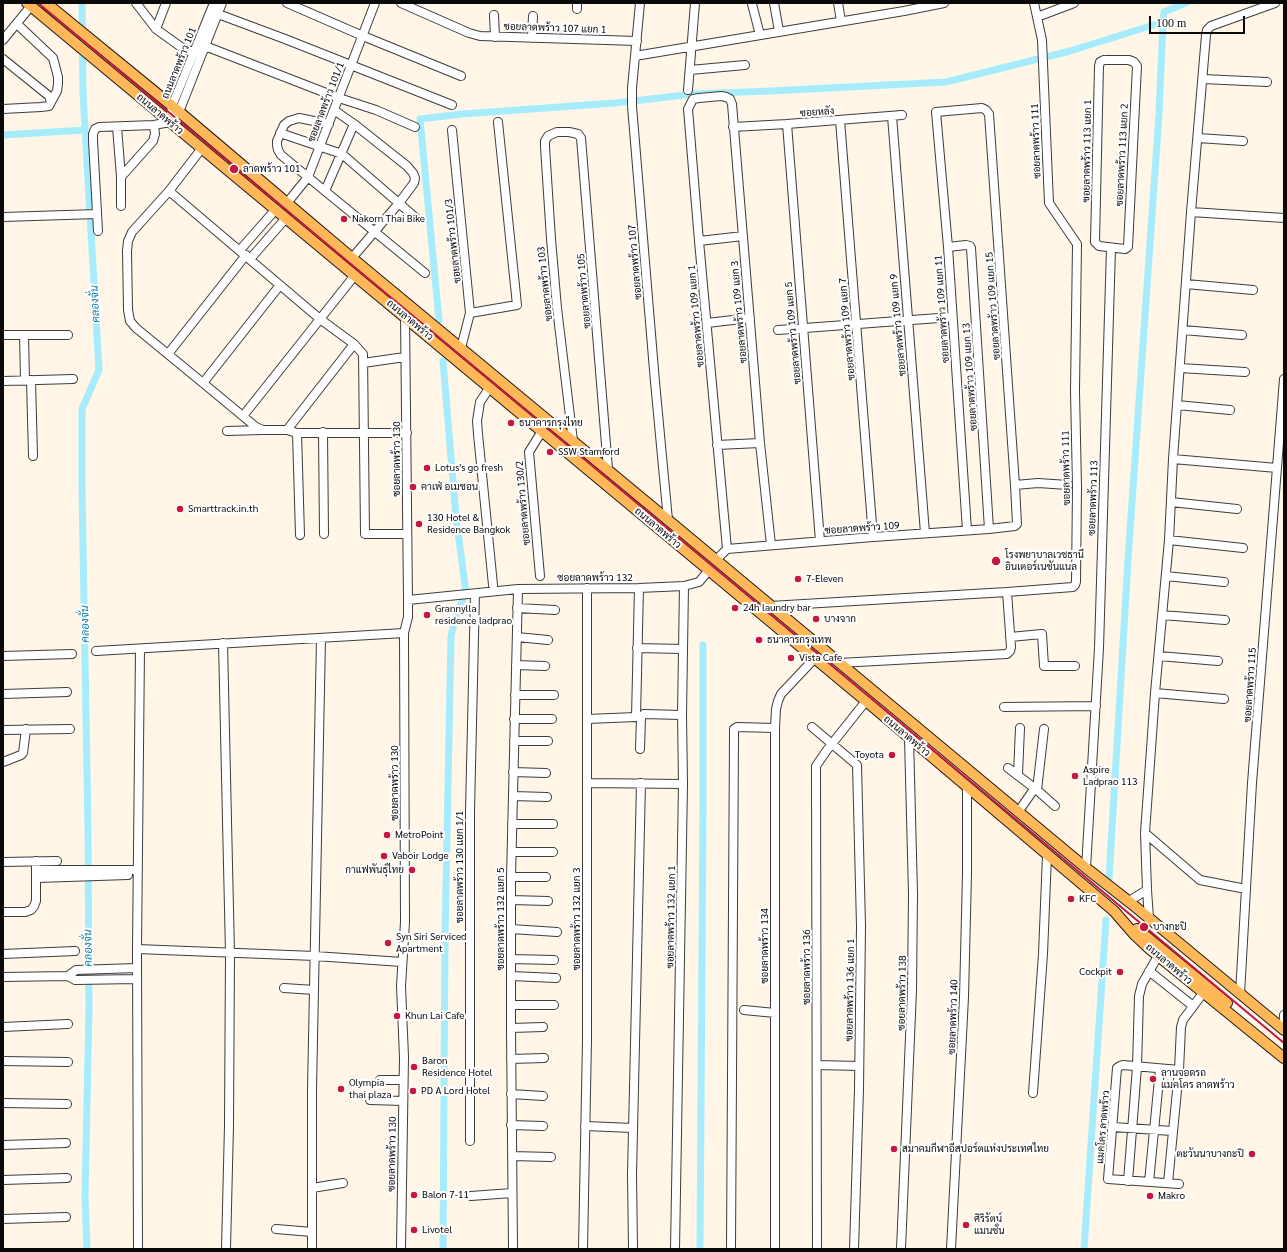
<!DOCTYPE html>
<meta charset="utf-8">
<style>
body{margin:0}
#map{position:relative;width:1287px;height:1252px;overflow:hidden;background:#fff6e7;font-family:Georgia,serif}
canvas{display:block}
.frame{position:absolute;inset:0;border:4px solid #0a0a0a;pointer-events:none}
.scale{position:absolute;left:1149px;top:16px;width:96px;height:18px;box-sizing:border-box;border:2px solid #0a0a0a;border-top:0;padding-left:5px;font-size:12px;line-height:14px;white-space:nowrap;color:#0a0a0a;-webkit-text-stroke:3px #fff;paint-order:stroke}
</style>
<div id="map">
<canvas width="1287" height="1252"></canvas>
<div class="frame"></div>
<div class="scale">100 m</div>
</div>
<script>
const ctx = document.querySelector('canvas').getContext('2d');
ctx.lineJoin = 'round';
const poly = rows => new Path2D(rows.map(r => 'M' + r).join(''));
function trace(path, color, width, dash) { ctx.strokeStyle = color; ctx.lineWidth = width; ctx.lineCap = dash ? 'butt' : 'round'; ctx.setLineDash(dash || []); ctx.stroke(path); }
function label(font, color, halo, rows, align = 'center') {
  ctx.font = font + ' Georgia,Sarabun,serif'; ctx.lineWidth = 4; ctx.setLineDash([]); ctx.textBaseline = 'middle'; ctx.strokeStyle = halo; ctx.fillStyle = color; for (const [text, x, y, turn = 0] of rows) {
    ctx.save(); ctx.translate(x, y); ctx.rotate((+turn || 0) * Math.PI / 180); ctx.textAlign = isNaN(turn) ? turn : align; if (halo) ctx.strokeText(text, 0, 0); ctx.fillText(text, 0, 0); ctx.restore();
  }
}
trace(poly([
 [82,3,83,93,99,370,82,409,82,489,88,830,89,1009,85,1196,87,1249],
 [3,135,85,130],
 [439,320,420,119,462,114,615,103,694,94,770,91,946,82,1070,51,1163,22],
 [1109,879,1128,560,1159,114,1163,22,1164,12,1186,3],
 [443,1249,445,936,451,636,457,612,466,593,456,517,443,361],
 [700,1249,703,808,703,645],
 [1084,1249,1106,920]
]), '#a6ecfc', 7);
const minor = poly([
 [136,3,156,29,181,47,194,53],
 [287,3,363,36,461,76],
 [401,3,469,33,480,36,637,41],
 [640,3,632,88,632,106,655,382,668,520],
 [774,3,779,31],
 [838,3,841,21],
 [752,4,760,35],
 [577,9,577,3],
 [218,14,285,39,452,105],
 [494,15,495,37],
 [1037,17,1074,3],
 [17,24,53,58,58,77,58,84,57,91,51,102],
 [156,29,166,3],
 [532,38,533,16],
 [3,40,31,6],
 [205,46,339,98,376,110,415,127],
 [635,56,904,11,944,3],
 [3,59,49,96,51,102,49,106,41,107,3,109],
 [1104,60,1129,60,1134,62,1137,66,1128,247,1125,249,1099,246,1095,242,1099,66,1100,62,1104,60],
 [690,70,745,65],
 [1203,79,1267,82],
 [688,90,695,3],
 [334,110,354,124,407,166,413,173,415,178,414,183,399,203,352,258],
 [892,116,925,533],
 [840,120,873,537],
 [170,122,179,112,222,3],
 [170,122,172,106,214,3],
 [329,124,299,118,289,121,284,125,277,141,277,145,278,150,281,155,425,273],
 [787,124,820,541],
 [117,127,121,177,153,141,155,134,154,125],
 [733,127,787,124,902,115],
 [452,130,470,313,461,348],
 [280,133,342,154,416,218],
 [1198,138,1243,141],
 [202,148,169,191,132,232,128,241,127,251,128,310,130,321,136,328,203,383,256,427,263,430,287,430,297,433,407,433],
 [169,191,320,319,354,344,363,354,365,534,407,534],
 [325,191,354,124],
 [287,203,308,177,375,3],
 [121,206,121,177],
 [1191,212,1284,218],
 [3,217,97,214],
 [98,231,93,140,93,134,95,129,99,127,154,125,170,122],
 [699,241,743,236],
 [948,247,966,245,970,246,971,248,989,529],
 [240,250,276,209],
 [250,259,286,218],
 [1186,284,1253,290],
 [470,313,517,305,498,122],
 [707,323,750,318],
 [778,330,952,317],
 [1183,330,1242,335],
 [3,335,68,335],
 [24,335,25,380],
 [168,354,246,255],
 [363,363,405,357],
 [1180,368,1245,372],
 [31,380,33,456],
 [3,381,73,379],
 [203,383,280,285],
 [490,387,480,402,477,421,478,434,493,585],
 [1177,405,1230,410],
 [243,416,355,275],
 [287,430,354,344],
 [227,431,262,430],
 [323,432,324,534],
 [297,433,300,535],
 [573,441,557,308,551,239,545,147,545,141,548,136,557,132,569,132,578,134,581,138,608,469],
 [717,445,760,443],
 [1173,459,1277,468],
 [1015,485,1038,483,1068,485],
 [1171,502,1237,509],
 [1169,540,1243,548],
 [727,549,699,241,688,109,693,99,699,98,721,96,726,97,730,99,732,104,760,443,771,545],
 [716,560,727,549,873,537,989,529,1015,526,1017,524,1015,485,989,114,986,110,982,108,936,112,948,247,967,530],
 [540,576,529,452,542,431],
 [1166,576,1224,582],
 [408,600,518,589,639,588,684,586,699,582,709,570],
 [770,606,1007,592,1073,587,1075,585,1076,582,1077,487,1075,391,1077,244,1049,203,1042,40,1034,3],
 [517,608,555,610],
 [1162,615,1225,620],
 [517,637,548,640],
 [1010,637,1042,634,1044,666,1075,666],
 [223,643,230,953,229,1125,226,1249],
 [637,648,683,649],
 [96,651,404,633],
 [3,656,72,654],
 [1159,656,1218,661],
 [839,663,1007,654,1010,651,1011,647,1007,592],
 [516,665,545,666],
 [1155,693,1224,699],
 [3,694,67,692],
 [515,695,554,695],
 [1004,707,1096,706],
 [514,719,552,719],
 [587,719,636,717,639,588],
 [812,727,857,765,861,926,859,1089,854,1249],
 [3,730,70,729],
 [514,741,548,741],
 [640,749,641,717,644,714,682,715],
 [3,762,21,755,23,753,26,729],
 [1008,768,1037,790,1055,806],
 [513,772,546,773],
 [1018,774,1020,728],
 [587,783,683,784],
 [1037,790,1044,729],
 [513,796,547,797],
 [1018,812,1035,788],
 [512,824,553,824],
 [1145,833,1200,880,1246,889],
 [512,852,553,852],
 [3,862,57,861],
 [1086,868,1099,648,1111,248],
 [36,870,138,870],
 [511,877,546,877],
 [37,878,128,875],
 [511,900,548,901],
 [1129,901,1147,890],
 [3,912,25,912,31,910,34,906,36,901,36,861],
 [1149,918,1147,890,1145,833,1155,693,1169,540,1173,459,1191,212,1206,35,1207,30,1211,26,1275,3],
 [511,929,557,932],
 [137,949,315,956,402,962],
 [3,954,75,951],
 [511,959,554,960],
 [137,968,76,970,68,976,75,980,137,979],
 [1149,971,1193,1006],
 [511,976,556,978],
 [3,977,68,976],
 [284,988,314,990],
 [1240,994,1252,783,1284,379],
 [511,1005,554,1005],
 [744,1010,775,1013],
 [3,1027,68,1024],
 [511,1028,543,1027],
 [1283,1029,1284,1015],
 [511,1059,544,1058],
 [3,1061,68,1062],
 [817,1065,859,1066],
 [1179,1070,1123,1065,1120,1066,1117,1068,1108,1179,1179,1184],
 [380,1080,403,1080],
 [1033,1093,1043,954,1047,855],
 [511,1094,543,1096],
 [370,1100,403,1101],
 [3,1103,67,1104],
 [511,1125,543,1126],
 [585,1126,633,1128],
 [1113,1127,1172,1131],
 [470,1141,470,811,475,594],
 [3,1145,66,1143],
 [512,1156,551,1157],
 [3,1180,67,1178],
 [1128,1181,1137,1067,1139,996,1142,984,1158,956],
 [1149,1182,1160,1069],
 [1168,1183,1179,1070,1181,1027,1183,1020,1203,993],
 [312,1188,343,1183],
 [471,1196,512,1193],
 [3,1219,66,1217],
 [276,1229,312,1232],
 [138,1249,137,949,140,649],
 [312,1249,312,1089,321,638],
 [401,1249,404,1057,401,986,405,922,404,633,408,617,408,600,405,316],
 [513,1249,511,1028,511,877,518,589],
 [583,1249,587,1040,587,588],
 [633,1249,632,1174,641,783],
 [675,1249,683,784,682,715,684,586],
 [731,1249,734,734,734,729,737,727,775,728],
 [775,1249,775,728,776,709,778,701,781,694,815,658],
 [817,1249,816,766,827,750,866,701],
 [901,1249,912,990,913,894,909,738],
 [951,1249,964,997,967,873,967,786]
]);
const major = poly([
 [27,3,866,701,1114,911,1134,934,1150,949,1284,1058],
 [46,3,177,110,352,258,668,520,716,560,1086,868,1132,904,1284,1030],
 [1137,929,1227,1003]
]);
trace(minor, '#3d3d3d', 10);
trace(major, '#1b1b1b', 12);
trace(minor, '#fff', 8);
trace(major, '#ffb757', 10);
trace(poly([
 [38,3,1284,1043]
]), '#c51740', 2);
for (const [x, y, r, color] of [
 [234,169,5,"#c51740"],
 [344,219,4,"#c51740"],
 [511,423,4,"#c51740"],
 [550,452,4,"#c51740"],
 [427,468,4,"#c51740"],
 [413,487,4,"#c51740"],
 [180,509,4,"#c51740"],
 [419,524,4,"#c51740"],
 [996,561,5,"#c51740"],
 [798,579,4,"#c51740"],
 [735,608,4,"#c51740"],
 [427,615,4,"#c51740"],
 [816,619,4,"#c51740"],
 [759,640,4,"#c51740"],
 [791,658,4,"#c51740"],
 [892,755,4,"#c51740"],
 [1075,776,4,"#c51740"],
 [387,835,4,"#c51740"],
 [384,856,4,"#c51740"],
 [412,870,4,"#c51740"],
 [1071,899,4,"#c51740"],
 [1144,927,5,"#c51740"],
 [388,943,4,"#c51740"],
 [1120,972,4,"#c51740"],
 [397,1016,4,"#c51740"],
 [414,1067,4,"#c51740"],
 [1153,1079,4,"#c51740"],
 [341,1089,4,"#c51740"],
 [413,1091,4,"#c51740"],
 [894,1149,4,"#c51740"],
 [1252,1154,4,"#c51740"],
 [414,1195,4,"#c51740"],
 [1150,1196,4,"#c51740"],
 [966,1225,4,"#c51740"],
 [414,1230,4,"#c51740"]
]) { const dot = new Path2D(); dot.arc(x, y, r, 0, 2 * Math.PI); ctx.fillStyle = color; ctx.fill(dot); trace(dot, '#fff', 1.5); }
label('10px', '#0a0a0a', '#fff', [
 ["ซอยลาดพร้าว 107 แยก 1",555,28,2],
 ["ถนนลาดพร้าว 101",179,63,-68],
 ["ซอยลาดพร้าว 101/1",326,102,-69],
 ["ซอยหลัง",817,112,-4],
 ["ถนนลาดพร้าว",160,114,40],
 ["ซอยลาดพร้าว 111",1036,141,-92],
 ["ซอยลาดพร้าว 113 แยก 1",1087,151,-89],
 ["ซอยลาดพร้าว 113 แยก 2",1122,155,-87],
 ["ซอยลาดพร้าว 101/3",453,241,-96],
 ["ซอยลาดพร้าว 107",635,262,-95],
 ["ซอยลาดพร้าว 103",545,284,-96],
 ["ซอยลาดพร้าว 105",584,291,-95],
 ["ซอยลาดพร้าว 109 แยก 15",993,306,-94],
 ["ซอยลาดพร้าว 109 แยก 11",942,309,-94],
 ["ซอยลาดพร้าว 109 แยก 3",739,312,-95],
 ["ซอยลาดพร้าว 109 แยก 1",696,316,-95],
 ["ถนนลาดพร้าว",410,320,40],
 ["ซอยลาดพร้าว 109 แยก 9",898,325,-95],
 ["ซอยลาดพร้าว 109 แยก 7",847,329,-95],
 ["ซอยลาดพร้าว 109 แยก 5",793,333,-95],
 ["ซอยลาดพร้าว 109 แยก 13",970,377,-94],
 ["ซอยลาดพร้าว 130",397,459,-90],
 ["ซอยลาดพร้าว 111",1066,468,-91],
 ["ซอยลาดพร้าว 113",1093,498,-88],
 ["ซอยลาดพร้าว 130/2",523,503,-95],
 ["ถนนลาดพร้าว",658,528,40],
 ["ซอยลาดพร้าว 109",862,528,-4],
 ["ซอยลาดพร้าว 132",595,578],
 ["ซอยลาดพร้าว 115",1250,685,-86],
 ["ถนนลาดพร้าว",907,736,40],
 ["ซอยลาดพร้าว 130",395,783,-90],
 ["ซอยลาดพร้าว 130 แยก 1/1",460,867,-90],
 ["ซอยลาดพร้าว 132 แยก 1",671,917,-89],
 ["ซอยลาดพร้าว 132 แยก 5",501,919,-90],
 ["ซอยลาดพร้าว 132 แยก 3",577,919,-90],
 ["ซอยลาดพร้าว 134",765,946,-90],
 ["ถนนลาดพร้าว",1169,964,40],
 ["ซอยลาดพร้าว 136",807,967,-90],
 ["ซอยลาดพร้าว 136 แยก 1",850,990,-89],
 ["ซอยลาดพร้าว 138",902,993,-89],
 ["ซอยลาดพร้าว 140",953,1017,-88],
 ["แมคโคร ลาดพร้าว",1103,1127,-85],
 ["ซอยลาดพร้าว 130",392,1154,-89]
]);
label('10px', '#0a0a0a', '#fff', [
 ["ลาดพร้าว 101",243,169],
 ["Nakorn Thai Bike",352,219],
 ["ธนาคารกรุงไทย",519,423],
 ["SSW Stamford",558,452],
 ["Lotus's go fresh",435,468],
 ["คาเฟ่ อเมซอน",421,487],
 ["Smarttrack.in.th",188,509],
 ["130 Hotel &",427,518],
 ["Residence Bangkok",427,530],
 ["โรงพยาบาลเวชธานี",1005,555],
 ["อินเตอร์เนชันแนล",1005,567],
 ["7-Eleven",806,579],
 ["24h laundry bar",743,608],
 ["Grannylla",435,609],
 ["residence ladprao",435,621],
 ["บางจาก",824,619],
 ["ธนาคารกรุงเทพ",767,640],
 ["Vista Cafe",799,658],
 ["Toyota",884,755,"right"],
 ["Aspire",1083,770],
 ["Ladprao 113",1083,782],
 ["MetroPoint",395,835],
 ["Vaboir Lodge",392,856],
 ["กาแฟพันธุ์ไทย",404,870,"right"],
 ["KFC",1079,899],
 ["บางกะปิ",1153,927],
 ["Syn Siri Serviced",396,937],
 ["Apartment",396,949],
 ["Cockpit",1112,972,"right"],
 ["Khun Lai Cafe",405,1016],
 ["Baron",422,1061],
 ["Residence Hotel",422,1073],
 ["ลานจอดรถ",1161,1073],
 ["แมคโคร ลาดพร้าว",1161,1085],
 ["Olympia",349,1083],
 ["thai plaza",349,1095],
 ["PD A Lord Hotel",421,1091],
 ["สมาคมกีฬาอีสปอร์ตแห่งประเทศไทย",902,1149],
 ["ตะวันนาบางกะปิ",1244,1154,"right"],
 ["Balon 7-11",422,1195],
 ["Makro",1158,1196],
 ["ศิริรัตน์",974,1219],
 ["แมนชั่น",974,1231],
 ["Livotel",422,1230]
], 'left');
label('italic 11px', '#0a7fa5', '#fff', [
 ["คลองจั่น",95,304,-93],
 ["คลองจั่น",85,624,-91],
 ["คลองจั่น",88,948,-91]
]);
</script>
